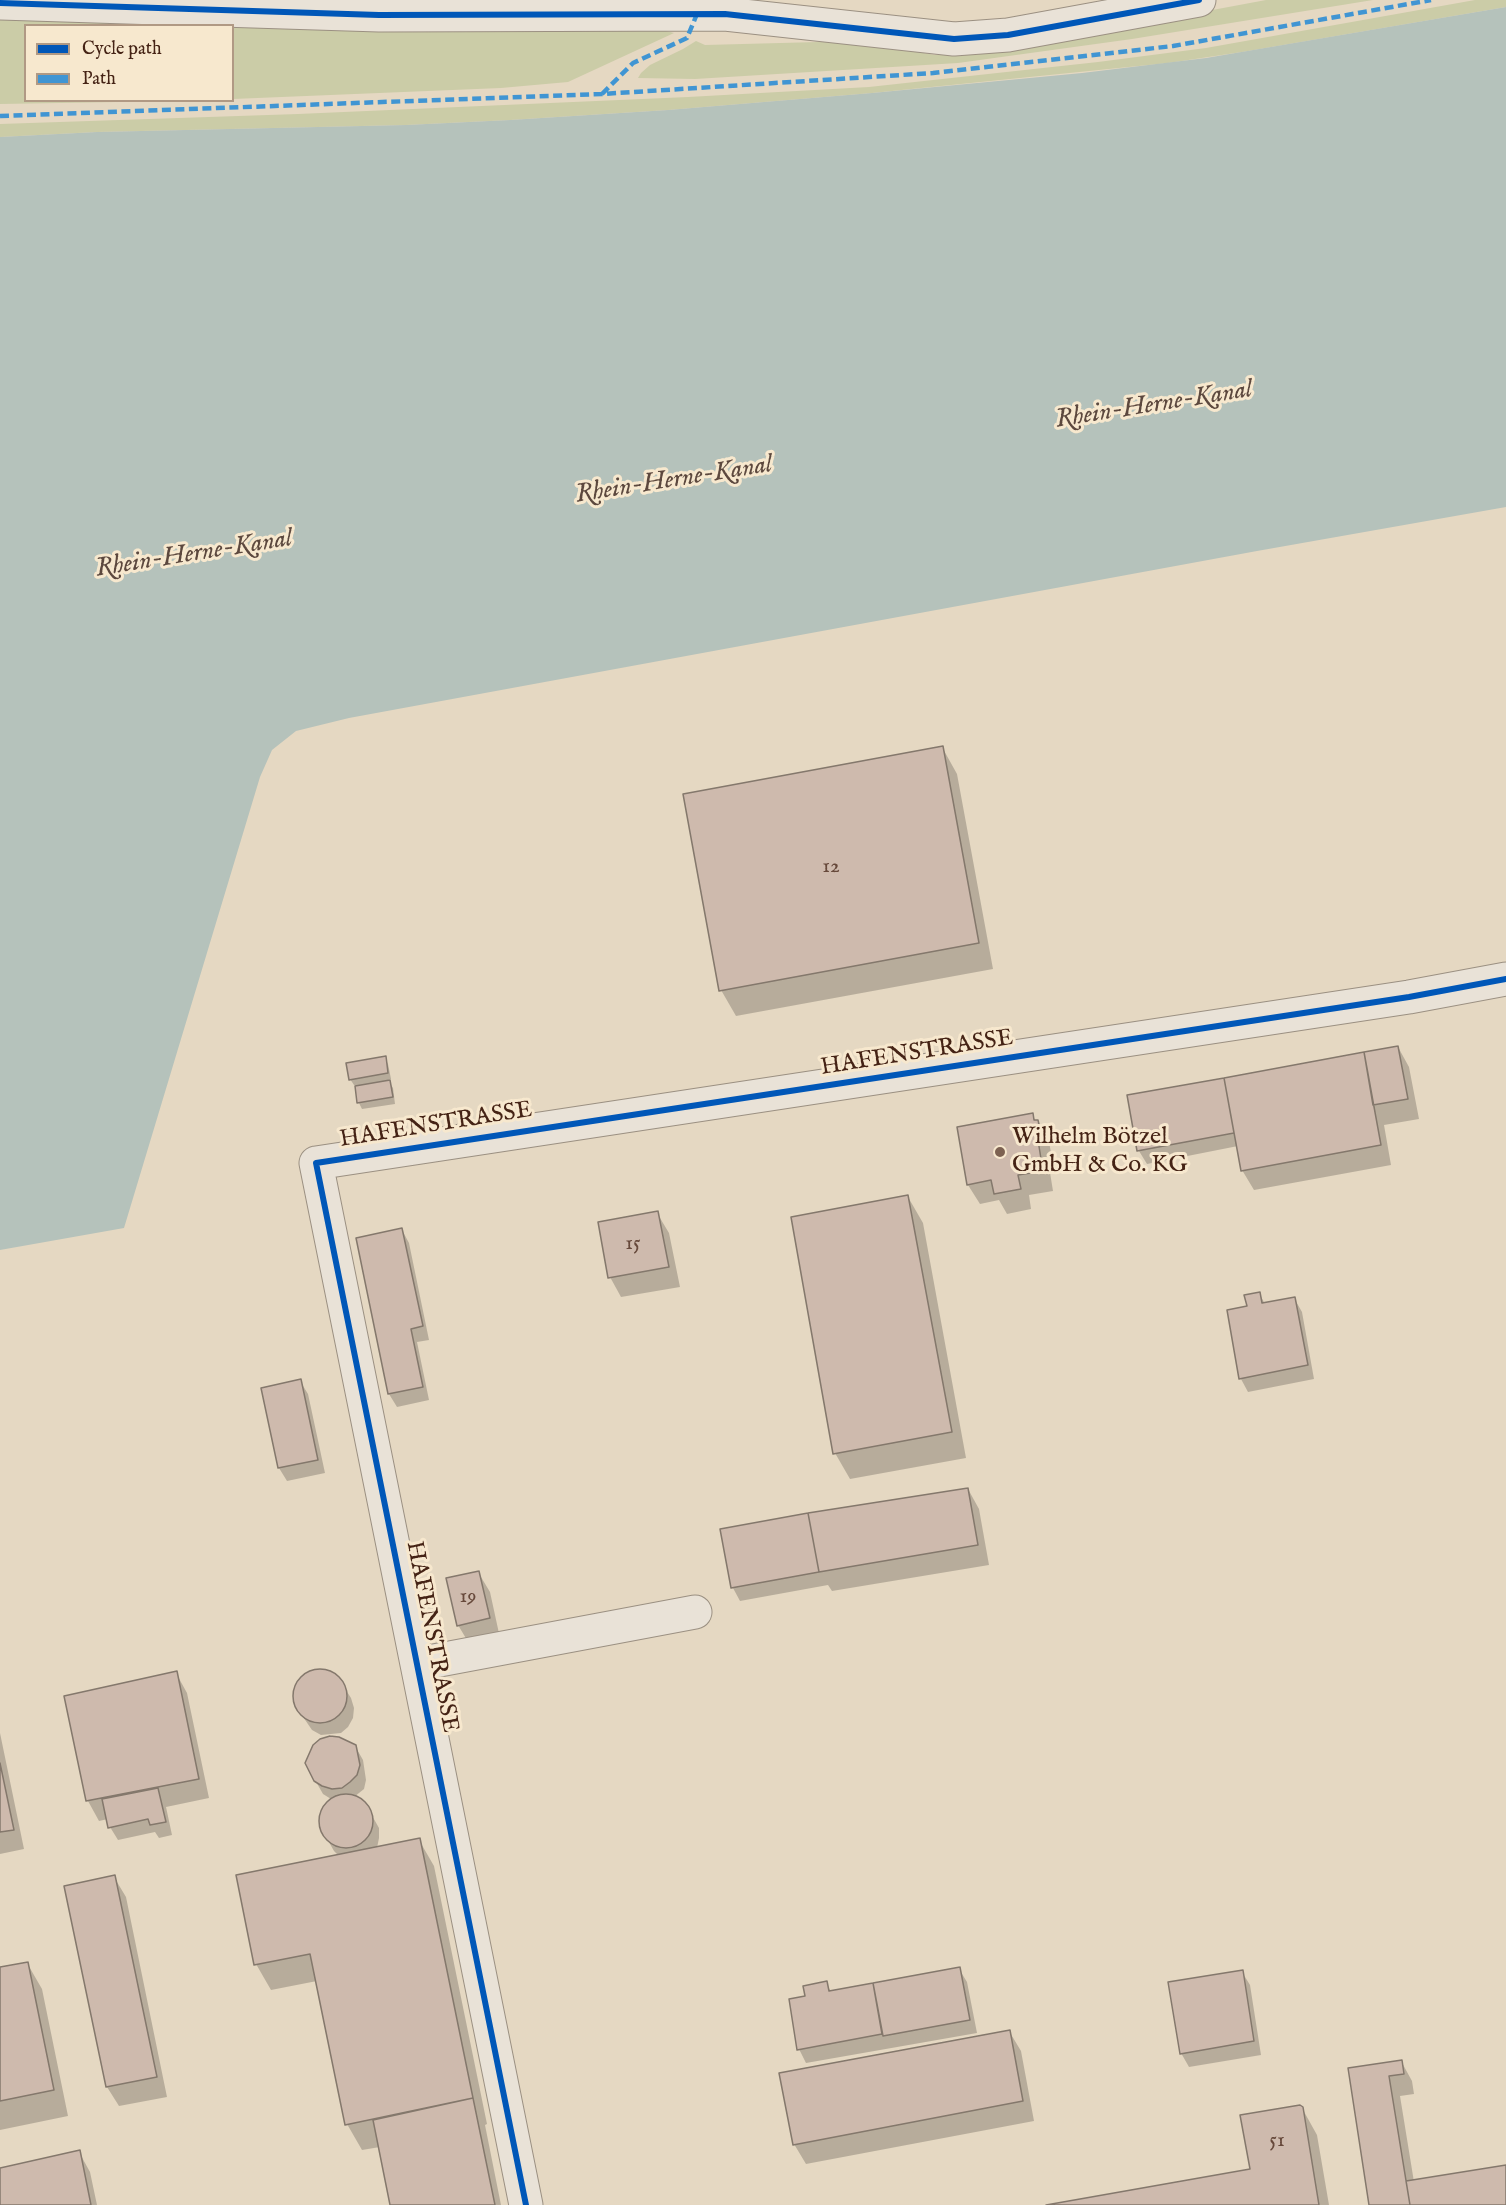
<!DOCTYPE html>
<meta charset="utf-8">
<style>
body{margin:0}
#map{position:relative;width:1506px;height:2205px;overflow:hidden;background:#e5d8c2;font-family:"IM FELL English",serif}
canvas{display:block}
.legend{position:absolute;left:24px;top:24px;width:210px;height:78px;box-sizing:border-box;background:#f7e8ce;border:2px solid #b09984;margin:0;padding:8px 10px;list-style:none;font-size:18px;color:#452315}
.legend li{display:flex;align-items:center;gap:12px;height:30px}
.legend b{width:30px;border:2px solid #b09984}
</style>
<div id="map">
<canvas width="1506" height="2205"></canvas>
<ul class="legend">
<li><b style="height:8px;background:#0057b8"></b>Cycle path</li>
<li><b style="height:8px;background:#4095d3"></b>Path</li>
</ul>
</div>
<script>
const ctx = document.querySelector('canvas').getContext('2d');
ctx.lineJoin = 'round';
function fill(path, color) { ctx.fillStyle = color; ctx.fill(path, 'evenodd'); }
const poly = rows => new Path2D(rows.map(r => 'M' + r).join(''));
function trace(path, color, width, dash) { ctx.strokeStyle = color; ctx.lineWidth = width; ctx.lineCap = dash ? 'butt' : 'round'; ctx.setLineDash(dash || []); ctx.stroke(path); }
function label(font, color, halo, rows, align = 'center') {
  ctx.font = font + ' "IM FELL English",serif'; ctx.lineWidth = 6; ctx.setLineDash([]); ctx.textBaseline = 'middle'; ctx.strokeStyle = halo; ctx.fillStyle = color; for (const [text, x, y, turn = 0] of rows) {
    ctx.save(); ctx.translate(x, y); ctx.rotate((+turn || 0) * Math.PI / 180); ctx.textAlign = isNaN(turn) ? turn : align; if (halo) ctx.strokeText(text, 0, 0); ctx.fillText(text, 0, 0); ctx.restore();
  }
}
fill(poly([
 [1266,0,1373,0,1132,39,958,63,695,79,638,78,641,73,650,65,683,49,696,41,705,45,856,41,935,55,957,54,1057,39],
 [1475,0,1506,0,1506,7,1242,52,1168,63,872,93,668,110,510,120,406,125,97,132,0,137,0,124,298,114,688,97,869,87,1098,62,1206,48],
 [0,13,646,26,674,33,568,82,501,88,233,99,232,26,26,26,26,100,178,101,0,104]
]), '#cbcca7');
fill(poly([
 [1506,7,1506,507,1257,551,349,718,296,731,272,750,260,777,124,1228,0,1250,0,137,97,132,406,125,510,120,668,110,872,93,1082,73,1206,58]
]), '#b5c2bb');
fill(poly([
 [942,747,957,774,993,969,736,1016,721,990],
 [1398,1047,1409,1067,1419,1119,1384,1125,1391,1165,1254,1190,1242,1170,1238,1146,1147,1164,1139,1151,1129,1097],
 [385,1058,388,1064,391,1079,388,1080,393,1088,395,1104,362,1109,359,1103,356,1085,354,1085,350,1079],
 [1032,1115,1049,1141,1051,1153,1047,1154,1053,1191,1029,1195,1031,1209,1007,1214,999,1200,980,1204,968,1185],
 [908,1197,923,1223,966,1458,850,1479,835,1453],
 [657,1213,669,1233,680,1287,621,1297,610,1277],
 [402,1230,409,1243,429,1340,417,1342,429,1400,397,1407,389,1394],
 [1259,1293,1265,1304,1294,1298,1302,1312,1314,1379,1248,1392,1241,1379,1228,1311,1249,1307],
 [300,1381,308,1394,325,1473,287,1481,279,1468],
 [968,1489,979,1509,989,1565,832,1591,828,1585,740,1601,733,1588,722,1530],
 [478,1572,490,1592,500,1638,470,1645,458,1625],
 [318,1670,328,1672,337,1676,351,1698,354,1708,353,1718,348,1727,341,1733,321,1735,312,1730,297,1708,294,1699,295,1689,300,1680,308,1673],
 [176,1673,187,1693,209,1798,166,1807,172,1835,159,1838,155,1832,118,1840,110,1827,108,1819,99,1821,88,1801,66,1697],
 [0,1733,24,1849,0,1854],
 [355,1746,363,1760,366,1780,364,1789,354,1797,366,1805,379,1828,379,1838,377,1848,419,1840,434,1866,487,2124,485,2125,501,2205,392,2205,380,2147,362,2150,347,2124,317,1981,271,1990,256,1964,339,1856,334,1851,321,1828,320,1818,323,1809,331,1799,323,1794,315,1780],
 [114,1877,126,1897,167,2097,119,2106,107,2087],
 [27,1963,42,1989,68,2116,0,2130,0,1969],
 [959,1969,967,1982,977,2033,806,2063,799,2049,807,1997,826,1983,831,1992],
 [1242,1972,1250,1985,1261,2055,1189,2067,1181,2053],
 [1009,2031,1021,2051,1034,2121,806,2164,794,2144],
 [1401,2061,1412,2081,1414,2094,1400,2096,1414,2182,1506,2167,1506,2205,1371,2205,1349,2069],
 [1302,2108,1317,2135,1329,2205,1055,2205,1251,2171],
 [79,2152,90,2172,97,2205,0,2205,0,2169]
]), '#0003');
const building = poly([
 [943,746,979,943,719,991,683,794,943,746],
 [1398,1046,1408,1099,1373,1105,1364,1052,1398,1046],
 [1364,1052,1381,1145,1241,1171,1224,1078,1364,1052],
 [386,1056,388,1073,349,1080,346,1063,386,1056],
 [1224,1078,1234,1133,1137,1151,1127,1095,1224,1078],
 [390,1080,393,1097,357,1103,355,1086,390,1080],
 [1033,1113,1034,1120,1038,1120,1041,1133,1037,1134,1043,1171,1018,1175,1021,1189,994,1194,991,1180,967,1185,957,1127,1033,1113],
 [908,1195,952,1432,833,1454,791,1217,908,1195],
 [658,1211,669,1267,608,1278,598,1222,658,1211],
 [402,1228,423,1326,411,1329,423,1387,388,1394,356,1238,402,1228],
 [1260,1292,1262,1303,1295,1297,1308,1365,1239,1379,1227,1310,1247,1306,1244,1295,1260,1292],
 [301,1379,318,1460,278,1468,261,1388,301,1379],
 [968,1488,978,1545,819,1572,808,1513,968,1488],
 [808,1513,819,1572,731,1588,720,1529,808,1513],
 [479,1571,490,1618,457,1626,446,1578,479,1571],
 '293 1696a27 27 0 1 1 54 0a27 27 0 1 1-54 0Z',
 [177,1671,199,1779,86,1801,64,1696,177,1671],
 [330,1736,339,1737,356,1745,360,1765,357,1775,350,1782,342,1788,332,1789,322,1786,314,1781,305,1763,313,1745,320,1739,330,1736],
 [0,1763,14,1830,0,1832,0,1763],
 [158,1788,166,1822,150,1825,148,1819,108,1828,102,1799,158,1788],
 '319 1821a27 27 0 1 1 54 0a27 27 0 1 1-54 0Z',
 [420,1838,473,2098,345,2125,310,1954,254,1965,236,1875,420,1838],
 [115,1875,157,2077,106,2087,64,1886,115,1875],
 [28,1962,54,2090,0,2101,0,1967,28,1962],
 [960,1967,970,2020,883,2036,873,1983,960,1967],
 [1243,1970,1254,2041,1180,2054,1168,1982,1243,1970],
 [827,1981,829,1991,873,1983,882,2034,797,2050,789,1999,805,1996,803,1986,827,1981],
 [1010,2030,1023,2101,793,2145,779,2073,1010,2030],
 [1402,2060,1404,2074,1389,2076,1410,2205,1369,2205,1348,2068,1402,2060],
 [473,2098,495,2205,390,2205,373,2120,473,2098],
 [1300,2105,1303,2107,1319,2205,1046,2205,1250,2169,1240,2115,1300,2105],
 [80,2150,91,2205,0,2205,0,2168,80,2150],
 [1506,2165,1506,2205,1410,2205,1406,2181,1506,2165]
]);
fill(building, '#cebaad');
trace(building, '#84786c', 1.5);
const minor = poly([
 [0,3,379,15,725,14,954,39,1008,35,1199,0],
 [418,1664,695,1612],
 [526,2205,316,1163,1409,997,1506,979]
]);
trace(minor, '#9b9082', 35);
trace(minor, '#e9e2d7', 33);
trace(poly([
 [602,94,633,63,687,38,697,14],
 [0,116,602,94,933,73,1173,46,1431,0]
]), '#4095d3', 4.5, [9, 4.5]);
trace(poly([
 [0,3,379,15,725,14,954,39,1008,35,1199,0],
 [526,2205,316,1163,1409,997,1506,979]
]), '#0057b8', 6);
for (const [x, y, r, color] of [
 [1000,1152,6,"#7d6252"]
]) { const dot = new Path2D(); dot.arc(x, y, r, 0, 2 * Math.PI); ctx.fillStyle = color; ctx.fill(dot); trace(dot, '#f7e8ce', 2); }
label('21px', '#67493b', null, [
 ["12",831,868],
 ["15",633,1245],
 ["19",468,1598],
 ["51",1277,2142]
]);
label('24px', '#452315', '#f7e8ce', [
 ["HAFENSTRASSE",917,1054,-9],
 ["HAFENSTRASSE",436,1126,-9],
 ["HAFENSTRASSE",431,1637,79]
]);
label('24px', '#452315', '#f7e8ce', [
 ["Wilhelm Bötzel",1012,1138],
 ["GmbH & Co. KG",1012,1166]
], 'left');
label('italic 26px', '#5c483e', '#f7e8ce', [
 ["Rhein-Herne-Kanal",1154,406,-9],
 ["Rhein-Herne-Kanal",674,481,-9],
 ["Rhein-Herne-Kanal",194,555,-9]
]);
</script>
